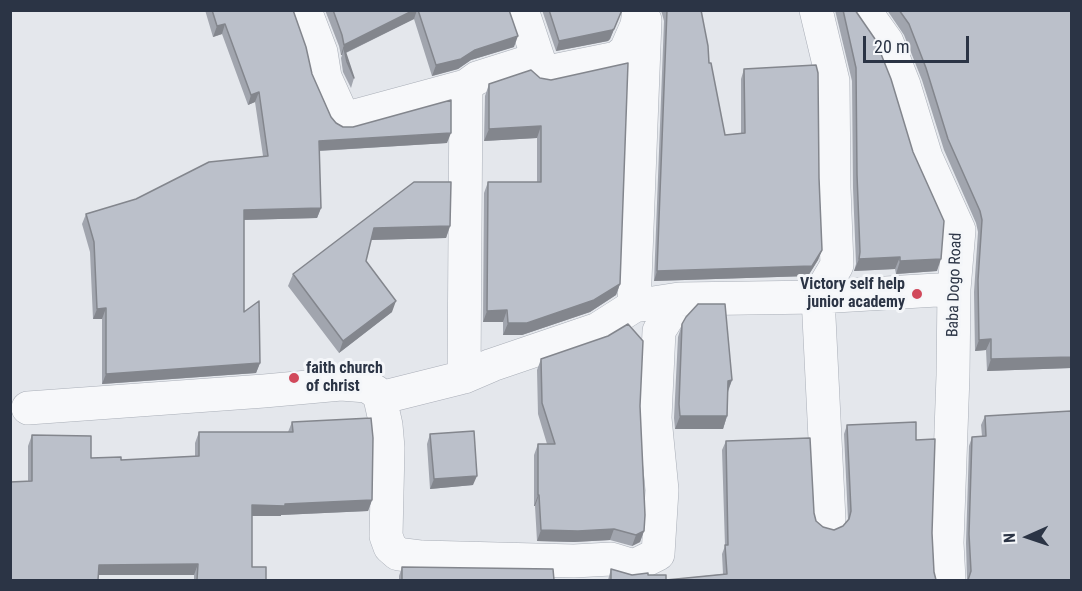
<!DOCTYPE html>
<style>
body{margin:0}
#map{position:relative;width:1082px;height:591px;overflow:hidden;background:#e4e7ec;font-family:"Roboto Condensed",sans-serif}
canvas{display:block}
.frame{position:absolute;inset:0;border:12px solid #2b3445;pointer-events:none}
.north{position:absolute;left:998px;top:507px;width:60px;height:60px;-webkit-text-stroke:4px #f4f6f9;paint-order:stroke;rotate:267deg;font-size:16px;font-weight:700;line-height:24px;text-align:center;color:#2b3445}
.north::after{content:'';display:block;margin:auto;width:21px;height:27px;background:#2b3445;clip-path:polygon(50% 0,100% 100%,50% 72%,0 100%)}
.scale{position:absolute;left:863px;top:36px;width:106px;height:27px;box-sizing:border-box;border:3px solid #2b3445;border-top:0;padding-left:8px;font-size:18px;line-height:21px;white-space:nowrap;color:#2b3445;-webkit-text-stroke:4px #f4f6f9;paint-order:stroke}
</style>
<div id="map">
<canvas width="1082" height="591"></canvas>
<div class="frame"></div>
<div class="north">N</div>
<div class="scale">20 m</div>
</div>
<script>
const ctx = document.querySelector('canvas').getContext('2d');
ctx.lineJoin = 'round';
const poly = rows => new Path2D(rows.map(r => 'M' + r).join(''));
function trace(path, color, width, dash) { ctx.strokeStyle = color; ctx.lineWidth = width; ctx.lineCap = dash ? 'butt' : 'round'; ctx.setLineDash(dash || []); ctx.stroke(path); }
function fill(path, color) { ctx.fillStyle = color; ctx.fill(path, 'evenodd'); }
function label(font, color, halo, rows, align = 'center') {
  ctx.font = font + ' "Roboto Condensed",sans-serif'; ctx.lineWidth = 6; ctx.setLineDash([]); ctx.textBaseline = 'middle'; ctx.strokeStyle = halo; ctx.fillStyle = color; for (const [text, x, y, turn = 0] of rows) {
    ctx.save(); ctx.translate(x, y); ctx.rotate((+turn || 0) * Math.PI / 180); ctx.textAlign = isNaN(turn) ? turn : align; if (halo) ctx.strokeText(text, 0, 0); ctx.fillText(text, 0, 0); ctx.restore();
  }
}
const minor = poly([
 [305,10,321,52,325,77,344,119,466,86,477,78,534,60,543,73,617,58,626,50,637,25,639,10],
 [522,10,543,73],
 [816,10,833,81,834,188,837,265,818,297,829,520],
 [864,10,887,42,904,85,926,157,959,230,954,289,953,375,947,543,949,580],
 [634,306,645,20],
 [464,377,466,86],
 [380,398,464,377,492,365,598,329,634,306,679,299,818,297,954,289],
 [28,408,264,391,341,384,367,386,376,392,380,398,386,425,388,448,386,536,390,547,398,554,422,557,574,561,611,559,634,566,658,554,662,490,655,418,659,331,679,299]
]);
trace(minor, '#a9aeb7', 34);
trace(minor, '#f7f8fa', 33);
fill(poly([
 [205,10,293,10,312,74,331,117,336,123,343,127,447,143,319,151,321,208,317,218,244,220,244,312,260,363,256,373,102,384,102,319,93,319,90,252,82,224,86,214,136,199,263,156,255,102,248,105,222,34,213,37],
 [325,10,509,10,514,47,471,60,458,69,432,76,414,19,346,53,354,78,351,88,343,72,341,58,342,55,341,55,339,46],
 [542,10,622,10,610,39,608,41,556,51],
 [661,10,701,10,709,63,725,135,741,133,741,79,744,69,819,178,822,250,818,260,808,276,654,281,664,21],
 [835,10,855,10,937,271,896,274,895,269,854,271,856,264,853,188,852,81],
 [887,10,1071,10,1071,368,987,371,986,350,975,351,974,292,978,232,976,223,944,150,922,80,904,35],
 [531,70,620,284,616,295,590,312,522,335,503,335,503,322,483,322,484,193,488,182,537,182,537,138,484,141,485,96,489,84],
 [414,182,450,226,446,238,371,240,366,261,392,312,339,353,288,286,293,274],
 [682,324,732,380,728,392,727,416,723,429,675,429,674,418,678,337],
 [541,359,640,406,644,531,640,542,632,546,610,540,574,542,537,541,535,506,534,506,534,455,538,444,547,444,538,414,537,370],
 [985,416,1071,580,967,580,966,543,969,446,972,437,982,436,981,425],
 [292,422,372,500,368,511,281,515,281,516,252,516,252,567,266,580,194,580,194,575,28,481,28,446,32,435,91,458,121,460,195,456,195,443,199,432,288,432],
 [847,425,916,440,932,533,934,572,936,580,608,580,611,569,632,575,648,575,666,580,723,574,722,554,725,546,722,450,726,441,814,513,816,521,823,527,834,530,843,526,848,520,844,434],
 [430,434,473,485,430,489,427,444],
 [402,567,554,580,399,580,399,576]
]), '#a1a5ae');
fill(poly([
 [414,10,417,10,414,19,345,53,344,48,342,55,341,55,344,45],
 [622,10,610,39,608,41,556,51,559,41],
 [225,24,222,34,213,37,217,26],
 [518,36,514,47,471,60,458,69,432,76,436,65,475,50],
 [259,92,255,102,248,105,251,95],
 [541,126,537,138,484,141,489,129],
 [451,133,447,143,315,151,319,141],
 [321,208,317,218,240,220,244,210],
 [450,226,446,238,370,240,374,228],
 [822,250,818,260,808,276,654,281,657,271],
 [900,257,895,269,854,271,859,259],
 [941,259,937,271,896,274,900,261],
 [620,284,616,295,590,312,522,335,503,335,508,323],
 [396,301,392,312,339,353,343,341],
 [106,308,102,319,93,319,97,309],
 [507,310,503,322,483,322,487,311],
 [991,339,986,350,975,351,979,340],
 [1071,357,1071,368,987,371,991,359],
 [260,363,256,373,102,384,106,374],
 [732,380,727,393,728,381],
 [680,416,727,416,723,429,675,429],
 [477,476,473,485,430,489,434,479],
 [538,495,539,495,535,506,534,506],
 [372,500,368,511,281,515,281,516,248,516,252,505],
 [614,529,610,540,574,542,537,541,541,530],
 [644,531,640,542,632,546,636,535],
 [198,564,194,575,95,575,99,565]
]), '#83868d');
const building = poly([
 [212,10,293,10,306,47,312,74,331,117,336,123,343,127,353,127,451,100,451,133,319,141,321,208,244,210,244,312,259,301,260,363,106,374,106,308,97,309,94,242,86,214,136,199,209,162,268,156,259,92,251,95,225,24,217,26,212,10],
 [333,10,414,10,344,45,342,35,333,10],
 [418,10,509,10,518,36,475,50,461,59,436,65,418,10],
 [549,10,622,10,614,29,612,30,559,41,549,10],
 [667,10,701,10,708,46,709,63,711,63,725,135,745,133,744,69,816,65,818,73,819,178,822,250,812,266,657,271,667,10],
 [843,10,855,10,875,39,891,79,913,152,944,221,941,259,900,261,900,257,859,259,860,252,857,175,856,68,843,10],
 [899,10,1071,10,1071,357,991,359,991,339,979,340,978,280,982,220,980,211,948,139,926,68,909,24,899,10],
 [344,48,354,78,347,62,344,48],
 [628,63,620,284,594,300,527,323,508,323,507,310,487,311,488,182,541,182,541,126,489,129,489,84,531,70,540,78,551,80,628,63],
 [414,182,451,182,450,226,374,228,366,261,396,301,343,341,293,274,414,182],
 [698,304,725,304,732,380,728,381,727,416,680,416,679,404,682,324,686,317,698,304],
 [628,324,643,341,640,406,645,515,644,531,636,535,614,529,578,531,541,530,539,495,538,495,538,444,555,444,542,403,541,359,608,336,628,324],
 [1071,411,1071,580,968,580,971,571,969,534,972,437,986,436,985,416,1071,411],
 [371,418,373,438,372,500,285,504,285,506,252,505,252,567,266,567,266,580,197,580,198,564,99,565,98,580,10,580,10,482,32,481,32,435,91,436,91,458,121,457,121,460,199,456,199,432,293,432,292,422,371,418],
 [916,422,916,440,935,439,932,533,934,572,936,580,611,580,611,569,632,575,648,573,648,575,666,575,666,580,727,574,725,545,728,545,726,441,810,438,814,513,816,521,823,527,834,530,843,526,849,519,851,511,847,425,916,422],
 [474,431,477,476,434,479,430,434,474,431],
 [402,567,553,569,554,580,402,580,402,567]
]);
fill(building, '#bbc0ca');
trace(building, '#83868d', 1.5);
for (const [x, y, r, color] of [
 [917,294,6,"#d1495b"],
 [294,378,6,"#d1495b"]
]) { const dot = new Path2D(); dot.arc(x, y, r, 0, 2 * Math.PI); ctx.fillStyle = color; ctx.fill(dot); trace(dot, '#f4f6f9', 2); }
label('bold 16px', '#2b3445', '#f4f6f9', [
 ["Victory self help",905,285],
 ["junior academy",905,303],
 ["faith church",306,369,"left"],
 ["of christ",306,387,"left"]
], 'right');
label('16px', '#2b3445', '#f4f6f9', [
 ["Baba Dogo Road",955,285,-88]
]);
</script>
